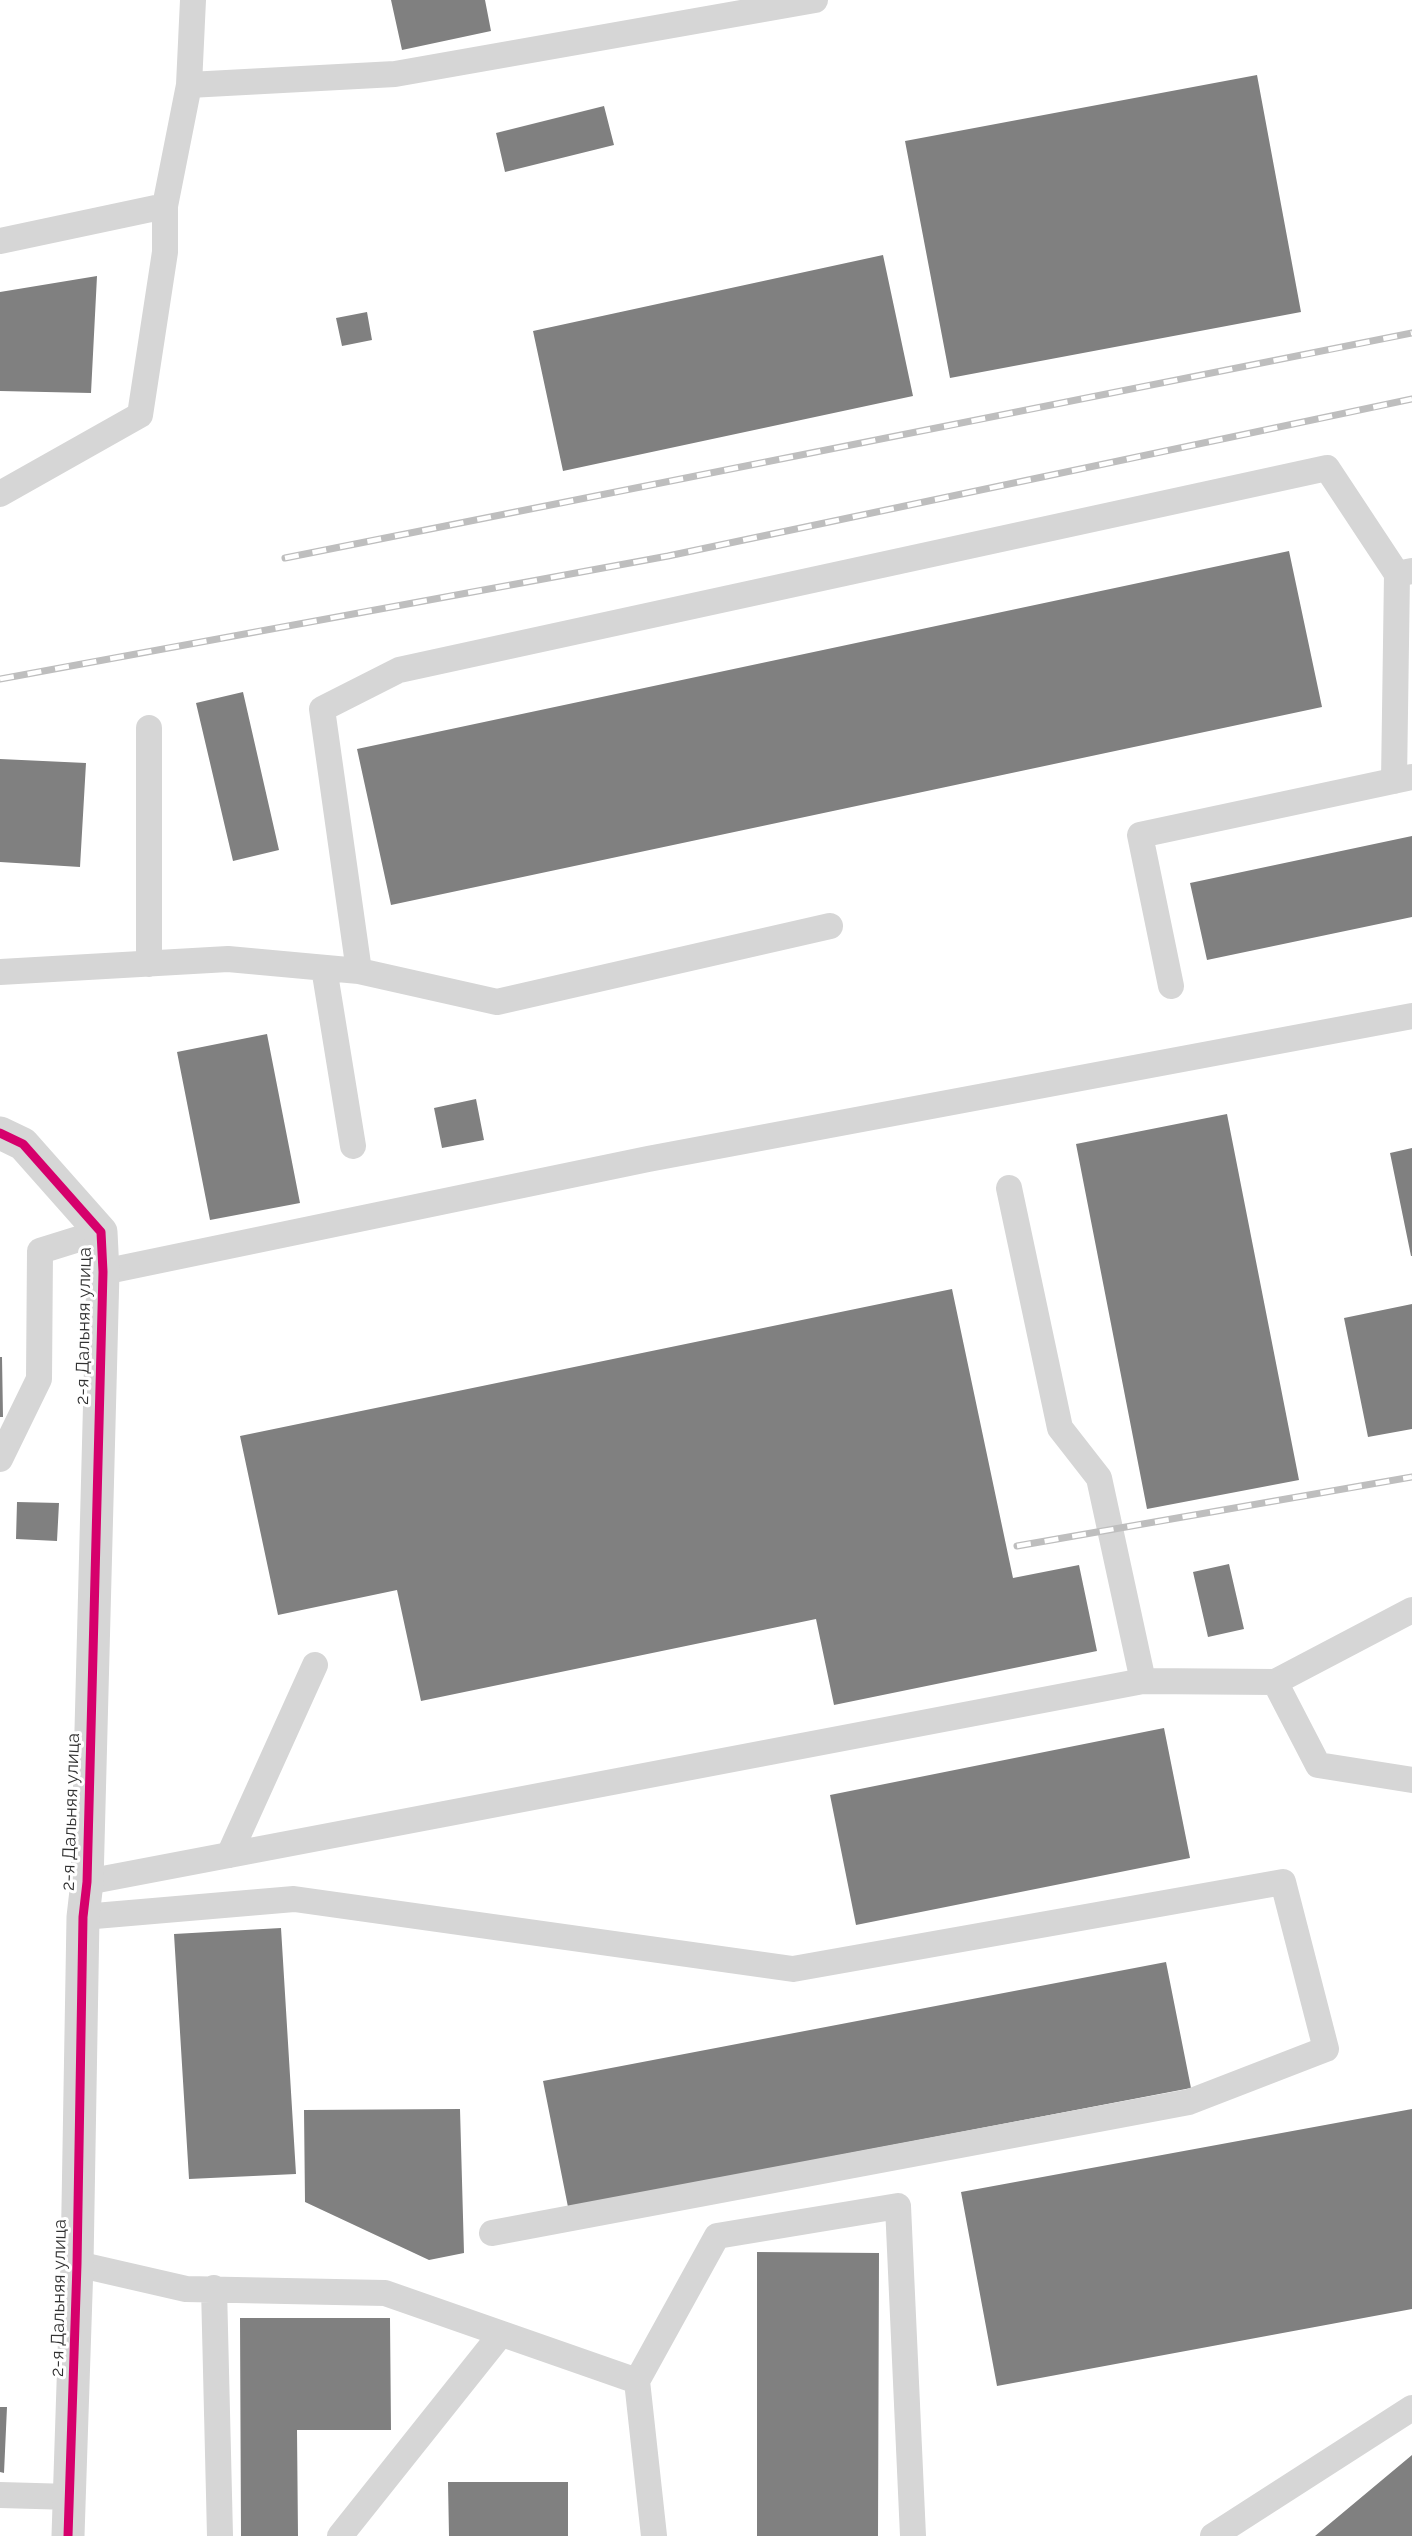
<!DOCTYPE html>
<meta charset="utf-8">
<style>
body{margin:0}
canvas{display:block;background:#fff}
</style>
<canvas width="1412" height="2536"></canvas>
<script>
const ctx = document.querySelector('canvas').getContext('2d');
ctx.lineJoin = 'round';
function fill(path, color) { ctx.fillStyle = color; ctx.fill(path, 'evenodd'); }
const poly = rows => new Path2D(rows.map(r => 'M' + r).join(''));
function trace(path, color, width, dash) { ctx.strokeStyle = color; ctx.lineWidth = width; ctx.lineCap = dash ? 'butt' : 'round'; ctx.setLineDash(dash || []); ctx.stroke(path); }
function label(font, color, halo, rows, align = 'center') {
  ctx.font = font + ' Raleway,sans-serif'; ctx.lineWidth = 6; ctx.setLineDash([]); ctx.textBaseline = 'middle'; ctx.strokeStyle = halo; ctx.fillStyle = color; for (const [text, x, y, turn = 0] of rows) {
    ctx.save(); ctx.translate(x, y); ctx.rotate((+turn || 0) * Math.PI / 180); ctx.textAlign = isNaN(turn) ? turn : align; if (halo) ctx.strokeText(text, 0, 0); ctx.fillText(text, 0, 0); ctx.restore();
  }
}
fill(poly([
 [391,0,485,0,491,31,402,50],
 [1257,75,1301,312,950,378,905,141],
 [604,106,614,145,505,172,496,133],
 [883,255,913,396,563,471,533,331],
 [97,276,91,393,0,391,0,292],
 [367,312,372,340,342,346,336,318],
 [1289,551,1322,707,391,905,357,749],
 [243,692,279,850,233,861,196,703],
 [0,759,86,763,80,867,0,862],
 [1412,836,1412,917,1207,960,1190,883],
 [267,1034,300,1203,210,1220,177,1052],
 [476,1099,484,1140,442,1148,434,1108],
 [1227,1114,1299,1480,1147,1509,1076,1144],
 [1412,1148,1412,1256,1411,1256,1390,1153],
 [952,1289,1013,1578,1079,1565,1097,1651,834,1705,816,1619,421,1701,397,1590,278,1615,240,1436],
 [1412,1304,1412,1429,1368,1437,1344,1318],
 [0,1357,2,1357,3,1417,0,1417],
 [17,1502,59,1503,57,1541,16,1539],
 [1229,1564,1244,1629,1208,1637,1193,1572],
 [1164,1728,1190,1858,856,1925,830,1795],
 [281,1928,296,2174,189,2179,174,1934],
 [1166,1962,1191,2088,568,2207,543,2081],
 [460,2109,464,2253,429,2260,305,2202,304,2110],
 [1412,2109,1412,2309,997,2386,961,2192],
 [757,2252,879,2253,878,2536,757,2536],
 [240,2318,390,2318,391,2430,297,2430,298,2536,241,2536],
 [0,2407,7,2407,4,2473,0,2472],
 [1412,2455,1412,2536,1315,2536],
 [448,2482,568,2482,568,2536,449,2536]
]), '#808080');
trace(poly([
 [189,85,395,74,815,0],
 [0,241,165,206],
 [0,494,140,415,165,252,165,206,189,85,193,0],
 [1394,781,1397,574],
 [149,964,149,728],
 [324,968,353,1146],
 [359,971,497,1002,830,926],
 [0,972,228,959,359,971,322,709,399,670,1327,468,1397,574,1412,571],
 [1171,986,1140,835,1412,777],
 [1009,1188,1060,1428,1099,1478,1143,1681],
 [103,1272,648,1159,1412,1016],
 [0,1459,39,1379,40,1251,101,1232],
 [1275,1682,1318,1765,1412,1780],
 [229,1855,315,1665],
 [87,1882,1143,1681,1275,1682,1412,1610],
 [83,1917,294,1899,793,1969,1283,1882,1326,2049,1189,2102,492,2233],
 [77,2264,186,2289,385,2293,637,2381,654,2536],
 [214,2288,220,2536],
 [637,2381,717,2236,898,2206,913,2536],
 [0,2495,71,2497],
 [340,2536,501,2334],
 [1213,2536,1412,2408]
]), '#d6d6d6', 26);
trace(poly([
 [0,1133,23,1144,101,1232,103,1272,87,1882,83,1917,77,2264,68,2536]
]), '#d6d6d6', 33);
const rail = poly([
 [285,558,1412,333],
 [0,679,668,556,1412,399],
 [1017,1546,1412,1477]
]);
trace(rail, '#bebebe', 7);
trace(rail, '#fff', 4.5, [14]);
trace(poly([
 [0,1133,23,1144,101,1232,103,1272,87,1882,83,1917,77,2264,68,2536]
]), '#d6006c', 9);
label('18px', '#323232', '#fff', [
 ["2-я Дальняя улица",84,1326,-89],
 ["2-я Дальняя улица",71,1812,-88],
 ["2-я Дальняя улица",59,2298,-89]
]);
</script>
